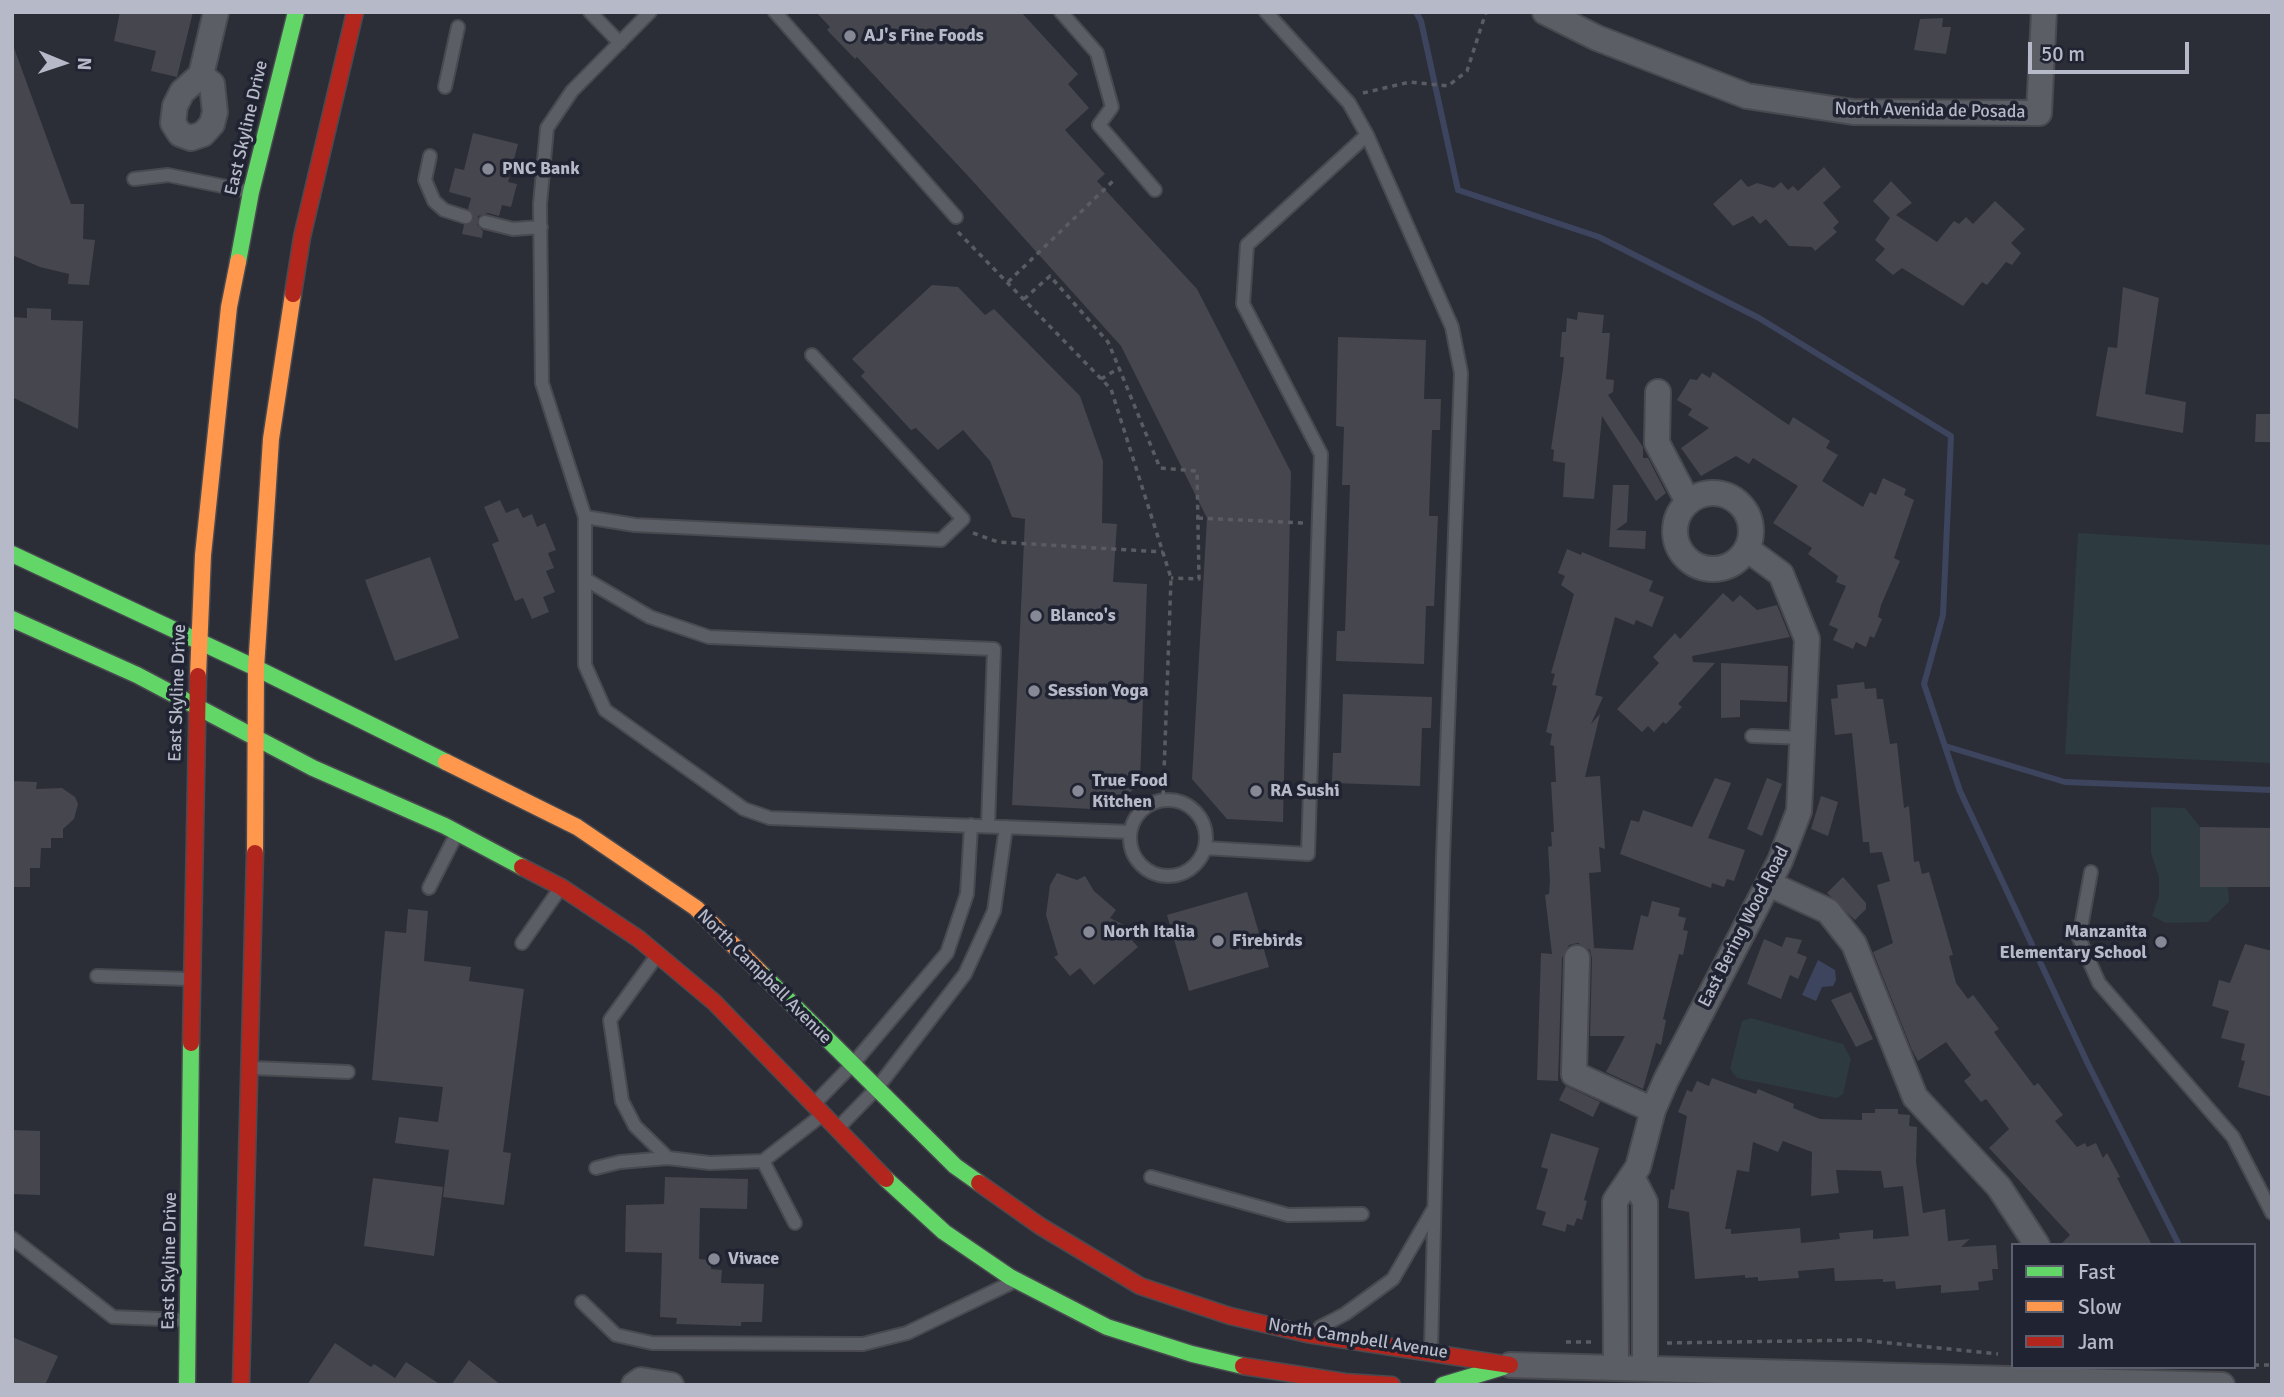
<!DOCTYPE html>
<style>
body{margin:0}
#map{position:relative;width:2284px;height:1397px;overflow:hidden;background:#2c2e37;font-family:Signika,sans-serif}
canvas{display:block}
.frame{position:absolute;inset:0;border:14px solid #b6b9c7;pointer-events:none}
.legend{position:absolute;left:2011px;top:1243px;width:245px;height:126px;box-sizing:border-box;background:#202331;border:2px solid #5c5f6d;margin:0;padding:9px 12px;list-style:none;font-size:21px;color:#b6b9c7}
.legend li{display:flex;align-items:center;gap:14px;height:35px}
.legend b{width:35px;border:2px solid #5c5f6d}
.north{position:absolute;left:28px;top:28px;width:70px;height:70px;-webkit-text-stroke:5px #202331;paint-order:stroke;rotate:92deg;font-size:19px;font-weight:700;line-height:28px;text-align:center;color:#b6b9c7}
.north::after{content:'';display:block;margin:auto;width:24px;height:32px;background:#b6b9c7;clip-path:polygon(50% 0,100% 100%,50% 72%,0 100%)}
.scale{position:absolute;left:2028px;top:42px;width:161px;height:32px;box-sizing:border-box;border:4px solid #b6b9c7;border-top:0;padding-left:9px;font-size:21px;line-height:24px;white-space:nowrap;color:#b6b9c7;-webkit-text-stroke:5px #202331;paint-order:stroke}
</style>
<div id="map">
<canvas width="2284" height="1397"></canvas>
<div class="frame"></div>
<ul class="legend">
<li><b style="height:9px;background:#63d668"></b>Fast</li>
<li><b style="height:9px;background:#ff974d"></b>Slow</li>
<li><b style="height:9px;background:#b3261e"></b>Jam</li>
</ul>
<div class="north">N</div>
<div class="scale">50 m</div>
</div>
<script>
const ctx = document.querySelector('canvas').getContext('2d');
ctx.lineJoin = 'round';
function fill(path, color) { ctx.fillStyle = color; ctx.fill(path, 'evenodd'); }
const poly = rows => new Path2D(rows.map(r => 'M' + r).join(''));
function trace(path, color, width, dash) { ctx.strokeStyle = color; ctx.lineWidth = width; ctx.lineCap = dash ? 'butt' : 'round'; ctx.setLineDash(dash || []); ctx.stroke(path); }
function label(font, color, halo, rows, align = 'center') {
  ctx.font = font + ' Signika,sans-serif'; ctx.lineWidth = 7; ctx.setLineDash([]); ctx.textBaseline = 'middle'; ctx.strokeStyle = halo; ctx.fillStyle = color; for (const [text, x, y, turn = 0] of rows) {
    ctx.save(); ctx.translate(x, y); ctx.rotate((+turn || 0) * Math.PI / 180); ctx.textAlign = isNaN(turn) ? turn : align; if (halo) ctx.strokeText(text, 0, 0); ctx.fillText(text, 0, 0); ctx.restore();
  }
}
fill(poly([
 [2078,533,2272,545,2272,763,2065,754],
 [2151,807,2185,808,2200,827,2200,887,2228,887,2229,902,2208,922,2166,923,2152,916,2159,896,2159,877,2151,853],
 [1751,1018,1843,1044,1851,1059,1843,1094,1837,1098,1737,1078,1730,1069,1742,1021]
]), '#2d3a3f');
fill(poly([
 [1818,960,1835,970,1836,980,1833,986,1822,987,1816,1001,1802,995]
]), '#3d445e');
trace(poly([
 [1416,12,1421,21,1458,190,1599,237,1759,318,1951,436,1943,615,1924,684,1960,791,2087,1062,2179,1245],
 [1945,746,2065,782,2272,790]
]), '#3d445e', 6);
fill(poly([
 [120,12,193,12,177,77,151,71,156,51,114,41],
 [816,12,1021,12,1078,74,1068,84,1089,108,1065,130,1105,174,1097,181,1197,289,1291,472,1283,822,1227,819,1192,779,1207,518,1121,346,969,177,857,57,855,59,827,30,830,27],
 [1943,18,1942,27,1951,27,1946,54,1914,50,1920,19],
 [14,48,71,204,84,204,83,239,95,240,89,285,68,284,69,274,40,267,12,255],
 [473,133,518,144,508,182,517,184,511,207,502,205,499,216,488,213,478,216,477,225,483,231,482,238,462,234,464,225,474,219,468,209,471,198,449,192,455,168,464,170],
 [1824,167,1841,187,1823,203,1839,222,1833,228,1837,232,1815,251,1812,247,1789,246,1766,219,1760,224,1753,216,1733,226,1713,204,1741,179,1748,187,1757,183,1774,188,1781,182,1788,190,1793,186,1798,191],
 [1891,181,1912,203,1896,215,1937,242,1954,221,1959,224,1966,217,1973,224,1995,201,2025,229,2011,243,2021,253,2012,265,2006,262,1987,285,1982,282,1963,306,1902,268,1893,275,1875,260,1885,249,1875,240,1890,218,1873,201],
 [932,285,958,287,985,315,994,309,1080,396,1103,461,1102,523,1117,524,1113,582,1147,584,1140,783,1112,810,1012,805,1025,519,1012,517,990,461,963,430,938,450,916,428,911,430,861,376,865,372,852,359],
 [2123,287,2159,298,2145,394,2186,402,2183,433,2096,416,2108,347,2117,348],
 [27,308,51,309,51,320,83,321,78,429,12,397,12,317,27,318],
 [1578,312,1604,315,1602,333,1610,333,1606,379,1614,380,1613,392,1608,395,1643,447,1643,458,1648,458,1666,493,1656,501,1602,416,1594,499,1563,497,1565,463,1553,461,1554,450,1551,449,1563,369,1564,357,1560,357,1562,332,1566,332,1567,318,1577,320],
 [1338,337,1426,340,1424,399,1441,399,1440,430,1432,430,1429,516,1438,516,1434,606,1426,606,1424,664,1336,661,1337,631,1345,631,1350,485,1342,485,1344,427,1336,426],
 [1713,372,1780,419,1789,425,1793,417,1830,441,1826,448,1838,455,1822,481,1863,507,1870,492,1876,495,1883,478,1906,489,1904,495,1914,500,1894,558,1900,561,1881,605,1878,617,1882,619,1874,638,1870,636,1866,647,1856,642,1853,649,1833,640,1838,629,1829,625,1846,586,1836,582,1838,576,1808,554,1812,548,1773,523,1798,486,1753,458,1749,464,1736,456,1701,476,1681,448,1709,428,1688,415,1692,409,1677,400,1690,379,1697,380,1702,373,1710,378],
 [2256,414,2272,414,2272,442,2255,442],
 [1613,485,1629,485,1627,522,1616,530,1646,531,1645,549,1609,547],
 [500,500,506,513,518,508,523,518,532,514,537,527,545,523,556,550,548,553,554,568,546,571,555,592,543,597,549,612,532,619,523,598,515,601,492,544,499,541,484,507],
 [1567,549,1581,555,1582,552,1653,581,1649,591,1664,597,1652,627,1636,620,1634,625,1615,617,1595,695,1603,697,1591,724,1600,714,1585,777,1600,776,1605,849,1599,847,1601,872,1589,873,1594,948,1633,950,1641,915,1648,917,1652,901,1680,908,1678,916,1686,918,1683,930,1688,931,1683,955,1679,954,1663,1019,1666,1020,1661,1045,1656,1043,1643,1089,1606,1072,1625,1036,1590,1036,1592,958,1590,950,1578,943,1569,945,1562,958,1558,1081,1537,1080,1541,953,1552,954,1545,895,1549,894,1550,881,1548,847,1552,846,1551,832,1554,832,1551,782,1556,782,1554,746,1550,745,1552,734,1546,732,1557,686,1552,685,1555,674,1551,673,1574,594,1561,585,1565,576,1558,573],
 [430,557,459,638,395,661,365,580],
 [1723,593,1733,602,1740,595,1757,610,1777,605,1790,637,1692,656,1693,662,1715,663,1678,704,1682,707,1666,724,1663,722,1654,732,1648,726,1642,732,1617,709,1659,663,1653,657,1675,633,1680,639],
 [1721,663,1788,666,1787,702,1740,700,1740,717,1721,718],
 [1864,682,1865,689,1876,688,1877,699,1883,699,1890,744,1897,743,1904,808,1909,806,1914,862,1919,861,1922,874,1929,872,1953,955,1949,956,1956,983,1968,999,1973,995,1999,1029,1994,1032,2001,1042,2034,1086,2038,1083,2063,1115,2055,1121,2077,1147,2085,1143,2087,1147,2096,1143,2103,1158,2107,1153,2120,1177,2117,1178,2152,1245,2060,1245,2070,1235,1989,1148,2009,1129,1986,1099,1981,1102,1964,1081,1971,1075,1946,1042,1918,1061,1912,1050,1873,952,1893,943,1877,885,1890,881,1882,852,1870,853,1869,842,1863,842,1852,733,1835,735,1831,699,1838,698,1837,685],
 [1343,694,1432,697,1431,728,1422,728,1420,786,1332,783,1333,753,1341,753],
 [1715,778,1731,783,1708,838,1745,850,1734,881,1727,879,1724,887,1712,883,1711,888,1620,854,1631,820,1639,822,1643,810,1692,827],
 [1767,778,1782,784,1762,836,1747,829],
 [12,781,37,782,36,789,62,788,75,797,78,804,74,819,63,829,63,838,51,838,51,848,41,848,40,868,30,868,30,887,12,887],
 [1821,796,1838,802,1828,836,1811,829],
 [2200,827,2272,828,2272,887,2200,887],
 [1057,873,1077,880,1085,876,1094,891,1116,910,1110,918,1130,928,1128,936,1138,947,1094,985,1080,968,1070,976,1054,957,1058,955,1046,915,1050,885],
 [1843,877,1866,903,1866,909,1855,920,1827,893],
 [1247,892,1269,967,1189,991,1167,915],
 [408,909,428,911,424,961,471,967,469,981,524,989,503,1152,511,1153,504,1205,443,1197,449,1150,395,1143,399,1117,438,1122,443,1087,372,1080,385,931,406,933],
 [1786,937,1802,940,1797,953,1807,957,1798,979,1790,975,1781,999,1747,984,1764,939,1782,947],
 [2245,944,2272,951,2272,1097,2238,1087,2245,1061,2241,1060,2245,1044,2221,1038,2229,1011,2212,1006,2219,980,2230,983],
 [1851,992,1873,1039,1856,1047,1831,1000],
 [1712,1078,1756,1094,1758,1089,1794,1104,1793,1108,1820,1119,1862,1120,1862,1113,1875,1113,1875,1109,1898,1109,1898,1114,1910,1115,1909,1126,1917,1127,1916,1162,1923,1213,1945,1209,1948,1241,1970,1239,1961,1247,1996,1245,1998,1269,1992,1269,1993,1280,1978,1282,1979,1290,1941,1293,1941,1285,1896,1289,1895,1281,1883,1282,1883,1279,1835,1281,1834,1268,1798,1271,1799,1278,1758,1281,1758,1277,1745,1278,1745,1275,1695,1279,1689,1212,1668,1208,1671,1189,1674,1190,1687,1116,1678,1112,1687,1090,1692,1092,1697,1081,1709,1086],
 [1783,1141,1812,1152,1811,1196,1839,1193,1836,1170,1881,1171,1884,1188,1903,1186,1909,1236,1873,1239,1873,1230,1839,1233,1840,1239,1801,1243,1800,1228,1731,1234,1731,1229,1725,1229,1737,1170,1749,1172,1753,1142,1778,1152],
 [1566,1086,1600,1102,1593,1117,1559,1100],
 [12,1130,40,1131,40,1195,12,1194],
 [1551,1133,1599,1148,1584,1200,1587,1201,1582,1220,1577,1218,1574,1226,1567,1224,1565,1232,1542,1225,1546,1212,1536,1209,1548,1169,1541,1167],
 [665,1177,748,1179,747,1209,700,1208,699,1259,711,1260,711,1269,722,1270,721,1283,764,1284,762,1322,741,1322,741,1326,676,1324,677,1318,660,1317,662,1253,625,1252,626,1205,664,1204],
 [373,1178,443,1187,434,1256,364,1246],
 [12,1337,58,1356,45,1385,12,1385],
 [335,1343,371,1367,374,1364,395,1378,406,1362,441,1385,307,1385],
 [469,1360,501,1385,451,1385]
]), '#45464e');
const lane = poly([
 [590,12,620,43],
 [650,12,572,91,547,128,540,204,542,383,585,517,585,665,605,710,744,809,770,818,1130,832],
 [775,12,956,217],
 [1061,12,1097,53,1112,107,1099,125,1155,190],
 [1266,12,1349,103,1367,135,1452,327,1461,373,1443,857,1431,1350],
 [445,87,458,27],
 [430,156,425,180,434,201,444,210,466,217],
 [134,179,168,175,247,191],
 [485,222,513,229,541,227],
 [585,517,635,525,941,540,963,519,812,355],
 [585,579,650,617,709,637,994,649,988,826],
 [1752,736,1804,738],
 '1130 838a38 38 0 1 1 76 0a38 38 0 1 1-76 0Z',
 [1205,848,1308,854,1321,454,1243,304,1246,260,1247,245,1367,135],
 [2091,872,2079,938,2099,983,2233,1137,2272,1213],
 [429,888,456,835],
 [522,943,559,890],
 [656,957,610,1020,622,1101,635,1126,668,1158],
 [97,976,189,979],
 [254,1068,348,1072],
 [815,1103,852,1065,947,953,967,894,971,825],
 [839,1127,877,1088,965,974,994,911,1006,827],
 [763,1161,795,1223],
 [596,1168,620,1162,668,1158,710,1163,763,1161,822,1115],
 [1151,1177,1288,1215,1362,1214],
 [12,1238,113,1317,184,1320],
 [582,1302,616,1335,652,1343,863,1344,907,1333,1013,1282],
 [1320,1327,1345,1314,1393,1279,1433,1210]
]);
const street = poly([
 [1545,12,1597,38,1747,96,1853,112,2039,113,2044,12],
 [201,75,212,84,215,112,212,124,203,134,191,138,180,134,173,123,175,106,182,92,201,75,216,12],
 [1658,392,1657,443,1688,502],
 '1675 531a38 38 0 1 1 76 0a38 38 0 1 1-76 0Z',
 [1769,884,1828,911,1854,944,1915,1097,1999,1187,2037,1245],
 [1577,958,1574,1074,1653,1110],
 [1632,1177,1645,1202,1645,1368],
 [1510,1365,2222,1385],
 [1616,1367,1615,1201,1638,1167,1653,1110,1666,1080,1780,861,1799,811,1807,639,1781,574,1747,549],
 [634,1385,641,1380,671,1385]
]);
const fast = poly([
 [238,262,251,192,296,12],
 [12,554,256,668,446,762],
 [12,619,137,675,313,768,445,826,522,867],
 [760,972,955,1166,979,1183],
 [886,1179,944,1232,1010,1277,1107,1327,1192,1354,1243,1366],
 [187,1385,191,1043],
 [1443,1385,1503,1367]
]);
const slow = poly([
 [198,676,203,555,229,307,238,262],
 [446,762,577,827,696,908,760,972],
 [255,853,256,668,271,439,293,294]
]);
const jam = poly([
 [293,294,302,237,355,12],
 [522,867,561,887,639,939,714,1002,886,1179],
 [191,1043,198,676],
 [979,1183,1040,1226,1140,1286,1230,1316,1307,1334,1510,1365],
 [1243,1366,1345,1382,1392,1385],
 [241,1385,255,853]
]);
trace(lane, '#484a50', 16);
trace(street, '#484a50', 28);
trace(fast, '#484a50', 19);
trace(slow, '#484a50', 19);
trace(jam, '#484a50', 19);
trace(poly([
 [1363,93,1410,82,1448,86,1467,71,1486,12],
 [958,232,1111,389,1171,578,1163,800],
 [1008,282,1113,181],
 [1024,299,1050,276,1108,342,1119,368],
 [1101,379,1119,368,1160,468,1197,471,1199,579,1171,578],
 [1198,518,1304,523],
 [973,533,998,542,1163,552],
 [1566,1342,1593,1342],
 [1667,1343,1859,1340,1998,1354],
 [2254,1365,2272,1365]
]), '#5a5c63', 3.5, [5, 5]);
trace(lane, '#5c5e65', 12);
trace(street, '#5c5e65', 24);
trace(fast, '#63d668', 16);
trace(slow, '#ff974d', 16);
trace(jam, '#b3261e', 16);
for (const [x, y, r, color] of [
 [850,36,7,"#868895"],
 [488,169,7,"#868895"],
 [1036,616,7,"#868895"],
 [1034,691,7,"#868895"],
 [1078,791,7,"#868895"],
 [1256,791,7,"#868895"],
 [1089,932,7,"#868895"],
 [1218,941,7,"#868895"],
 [2161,942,7,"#868895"],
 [714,1259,7,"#868895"]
]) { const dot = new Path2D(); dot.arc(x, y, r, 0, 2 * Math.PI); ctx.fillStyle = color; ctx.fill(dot); trace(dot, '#202331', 2.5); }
label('bold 18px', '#b6b9c7', '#202331', [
 ["AJ's Fine Foods",864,36],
 ["PNC Bank",502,169],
 ["Blanco's",1050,616],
 ["Session Yoga",1048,691],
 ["True Food",1092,781],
 ["Kitchen",1092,802],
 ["RA Sushi",1270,791],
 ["North Italia",1103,932],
 ["Manzanita",2147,932,"right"],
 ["Elementary School",2147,953,"right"],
 ["Firebirds",1232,941],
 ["Vivace",728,1259]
], 'left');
label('18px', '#b6b9c7', '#202331', [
 ["North Avenida de Posada",1930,111,1],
 ["East Skyline Drive",247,128,-77],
 ["East Skyline Drive",178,693,-88],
 ["East Bering Wood Road",1744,927,-63],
 ["North Campbell Avenue",764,977,45],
 ["East Skyline Drive",170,1261,-89],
 ["North Campbell Avenue",1358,1339,9]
]);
</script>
